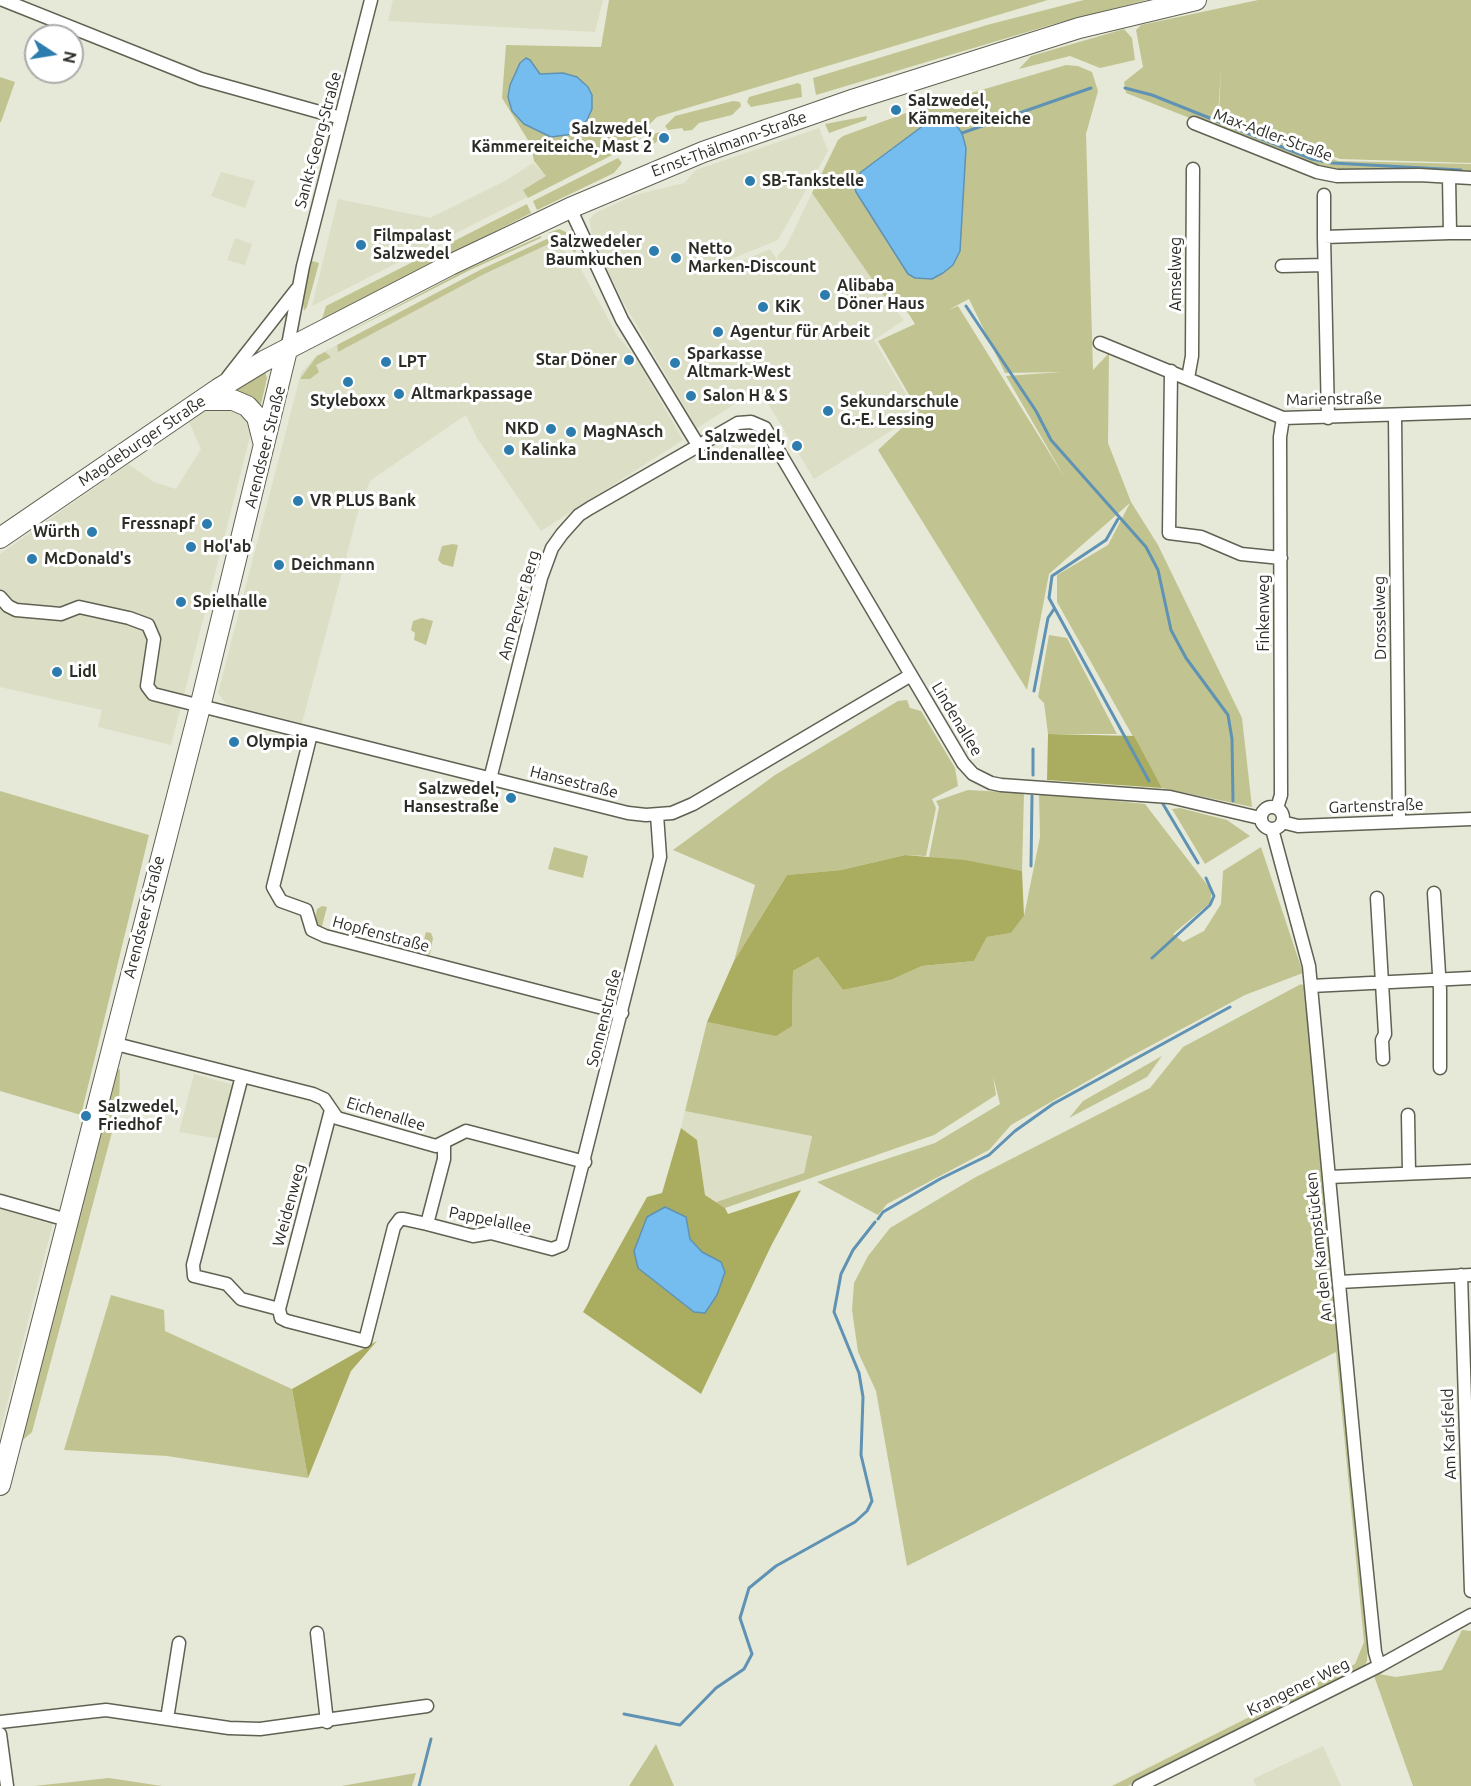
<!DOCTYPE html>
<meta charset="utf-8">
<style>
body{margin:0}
#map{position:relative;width:1471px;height:1786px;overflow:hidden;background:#e7e9d8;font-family:Ubuntu,sans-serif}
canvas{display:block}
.north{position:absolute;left:24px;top:24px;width:60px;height:60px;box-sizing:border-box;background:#fff;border:2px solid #ababa9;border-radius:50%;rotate:102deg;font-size:16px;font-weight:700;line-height:24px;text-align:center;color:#2d2d27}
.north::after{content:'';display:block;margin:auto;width:21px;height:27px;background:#2c7cae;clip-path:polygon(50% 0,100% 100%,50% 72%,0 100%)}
</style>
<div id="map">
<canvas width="1471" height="1786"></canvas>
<div class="north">N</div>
</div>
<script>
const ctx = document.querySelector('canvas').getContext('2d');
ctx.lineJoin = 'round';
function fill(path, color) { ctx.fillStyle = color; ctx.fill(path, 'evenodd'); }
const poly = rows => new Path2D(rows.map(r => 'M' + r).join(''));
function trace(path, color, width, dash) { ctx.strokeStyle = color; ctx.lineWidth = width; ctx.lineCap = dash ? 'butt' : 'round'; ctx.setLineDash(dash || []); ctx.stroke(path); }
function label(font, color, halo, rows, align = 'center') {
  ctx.font = font + ' Ubuntu,sans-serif'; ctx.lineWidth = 6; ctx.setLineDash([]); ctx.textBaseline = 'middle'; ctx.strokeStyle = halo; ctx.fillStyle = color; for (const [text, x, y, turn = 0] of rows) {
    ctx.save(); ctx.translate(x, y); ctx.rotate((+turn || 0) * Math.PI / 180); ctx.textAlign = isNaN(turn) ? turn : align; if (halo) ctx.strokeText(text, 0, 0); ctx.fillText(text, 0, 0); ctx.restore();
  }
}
fill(poly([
 [393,0,603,0,595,32,388,21],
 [819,128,828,151,778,240,719,264,722,269,770,249,781,266,777,256,786,247,812,193,883,295,904,320,874,340,918,414,814,479,759,389,697,428,623,302,593,240,589,220,595,213,635,195,684,183,696,170],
 [533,163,555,183,312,306,338,199,430,218,507,180],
 [221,172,255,181,245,208,211,196],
 [235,238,252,244,245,265,227,260],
 [547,239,555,240,582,271,617,335,636,358,683,440,541,531,477,438,466,415,371,480,361,501,302,723,226,704,218,693,301,373,316,356,482,269],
 [226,404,251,417,252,429,171,745,98,727,102,710,0,687,0,554,128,464,154,482,176,489,201,449,189,422,211,406],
 [194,1074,234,1085,220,1139,179,1132],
 [685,1111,812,1135,804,1173,716,1202,705,1195,697,1140,681,1128],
 [0,1203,54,1219,0,1432],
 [1323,1746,1341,1786,1256,1786,1253,1779]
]), '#dcdec6');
fill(poly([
 [609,0,1048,0,657,117,624,149,528,198,523,190,546,176,534,161,531,145,502,98,506,45,601,47],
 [1084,0,1146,0,1054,24,816,95,813,78,987,25],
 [1258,0,1471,0,1471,163,1340,159,1219,112,1221,70,1218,114,1338,161,1471,164,1471,175,1322,170,1126,93,1124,82,1143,67,1136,30,1141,25],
 [1124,29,1132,38,1135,60,1100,68,1070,56,1019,69,1031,56],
 [1066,65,1078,66,1092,72,1098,91,1086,134,1093,370,1109,353,1108,443,1131,502,1158,545,1242,718,1252,807,1162,788,1057,602,1057,575,1108,545,1130,503,1049,574,1027,690,878,450,919,412,878,341,915,324,908,313,883,295,812,193,838,140,843,136,917,109],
 [969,299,1005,373,1061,372,1006,376,1065,478,958,306,948,310],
 [0,77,15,82,1,122,0,122],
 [798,83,801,85,802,97,751,107,747,102,749,97],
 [733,101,740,102,741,106,732,115,699,123,692,130,684,131,682,128,668,130,665,126,675,116],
 [867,116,866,120,829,133,825,124],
 [662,132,662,136,654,144,646,146,642,144,656,133],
 [618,158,622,163,614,173,537,210,533,201],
 [527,204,531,213,322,319,326,306],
 [559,229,573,235,578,242,575,253,558,235,548,233],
 [541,236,541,238,470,270,331,341,465,270],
 [547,239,553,242,484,274,338,352,337,345,482,269],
 [309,260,319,263,307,307,304,311,302,298],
 [325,352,331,357,316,365,319,372,310,379,300,379,317,356],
 [265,372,267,378,259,413,231,394],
 [453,544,458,545,453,567,442,564,438,560,442,546],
 [422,618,433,621,426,645,414,640,415,633,411,630,413,621],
 [1049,635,1067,638,1117,734,1048,734,1044,703,1038,697],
 [907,700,910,708,921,711,955,768,958,786,932,799,936,808,926,856,905,855,841,870,787,875,734,961,755,885,673,850,775,775,898,701],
 [968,790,1024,793,1022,871,929,857,939,807,936,801],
 [0,791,149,835,81,1115,0,1091],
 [1039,793,1145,804,1212,891,1210,903,1173,934,1183,942,1204,931,1221,904,1223,871,1261,847,1303,973,1245,995,1124,1060,1011,1125,989,1150,887,1204,878,1215,817,1182,935,1143,1000,1104,993,1076,996,1095,934,1135,725,1208,716,1202,804,1173,812,1136,685,1111,707,1022,776,1035,792,1025,793,971,818,957,843,990,891,980,922,966,974,961,987,937,1011,933,1024,916,1040,837],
 [1180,808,1227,820,1250,836,1205,864,1172,809],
 [554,847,588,856,583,878,548,869],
 [168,860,167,879,129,1026,128,1010],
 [322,906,327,907,321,930,314,924,317,909],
 [426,932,431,933,433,938,430,954,425,956,420,955],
 [1301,984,1307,987,1368,1639,1367,1661,1362,1670,1128,1786,1112,1786,1355,1664,1364,1642,1336,1352,907,1566,876,1391,858,1352,852,1310,854,1283,868,1256,890,1228,974,1178,1150,1088,1183,1047],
 [1162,1056,1147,1077,1069,1118,1083,1101],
 [120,1069,119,1106,32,1432,17,1445,115,1072],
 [111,1295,164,1310,165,1331,292,1389,308,1478,167,1456,64,1450],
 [1462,1630,1471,1631,1471,1786,1413,1786,1373,1673,1396,1677,1442,1670],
 [656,1744,674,1786,629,1786],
 [416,1773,412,1786,341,1786,347,1785],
 [109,1778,162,1786,34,1786]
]), '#c1c491');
fill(poly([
 [1048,734,1134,736,1162,788,1047,780],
 [905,855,965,860,1022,871,1024,916,1011,933,987,937,974,961,922,966,891,980,843,990,818,957,793,971,792,1026,776,1036,707,1022,734,961,787,875,841,870],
 [681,1128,697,1140,705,1195,725,1208,728,1214,801,1190,771,1246,701,1394,583,1312,647,1197,662,1193],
 [686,1217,690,1239,702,1252,721,1262,694,1312,638,1268],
 [377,1341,351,1371,308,1478,292,1389]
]), '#aaad5f');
const water = poly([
 [526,58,530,60,540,74,563,73,577,77,588,87,592,95,592,109,587,120,573,134,551,137,524,124,512,111,508,97,510,85,520,63,526,58],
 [950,117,962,133,966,148,960,251,953,265,943,273,932,279,915,278,908,274,856,192,853,183,861,172,928,122,950,117],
 [665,1207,686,1217,690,1239,702,1252,721,1262,725,1272,717,1295,705,1313,694,1312,638,1268,634,1251,647,1217,665,1207]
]);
fill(water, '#75bdef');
trace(water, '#5f92b3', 1.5);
trace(poly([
 [1125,88,1152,95,1312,159,1332,163,1461,170],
 [962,133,1091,88],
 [966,306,1036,411,1051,440,1146,547,1158,570,1171,630,1186,658,1228,715,1232,739,1233,801],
 [1118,519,1106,540,1052,576,1049,598,1149,781],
 [1034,691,1048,618,1054,609],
 [1033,775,1033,749],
 [1163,804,1198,863],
 [1031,866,1032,796],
 [1152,958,1210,905,1214,896,1206,878],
 [878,1219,883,1212,940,1179,989,1155,1015,1131,1053,1104,1230,1007],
 [624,1714,680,1725,716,1688,744,1669,752,1654,740,1618,749,1588,776,1566,855,1522,867,1511,872,1501,861,1455,863,1397,859,1373,834,1312,841,1274,853,1250,875,1222],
 [419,1786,431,1739]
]), '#5f92b3', 3);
const minor = poly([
 [3,0,201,79,341,118],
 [1194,123,1317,172,1337,176,1419,175,1471,178],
 [1324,195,1324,237],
 [570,208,622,320,698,445],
 [1450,233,1471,233],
 [1282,266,1324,265],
 [1100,343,1283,418,1471,412],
 [287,350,303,266,371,0],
 [1171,371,1169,533,1201,537,1241,554,1281,558],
 [228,377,297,289],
 [1188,378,1192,356,1193,169],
 [1395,415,1399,821],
 [1328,418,1324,237,1450,233,1449,177],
 [0,597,8,606,16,610,61,614,79,607,129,618,148,625,154,639,147,686,153,694,628,813,646,815,672,813,693,804,911,675],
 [311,734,273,887,281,901,306,910,312,930,325,936,622,1013],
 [490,779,541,578,552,548,562,534,579,515,590,508,738,423,751,422,765,428,963,763,973,774,991,783,1001,785,1170,797,1260,818],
 '1261 818a11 11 0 1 1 22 0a11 11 0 1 1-22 0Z',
 [1277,808,1281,795,1280,437,1283,418],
 [1282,822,1298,826,1471,819],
 [1272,829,1309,966,1357,1475,1375,1652,1379,1666],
 [1434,893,1440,990,1440,1068],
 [1377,898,1385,1034,1382,1040,1383,1059],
 [1311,986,1471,978],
 [112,1043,313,1094,324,1099,337,1118,436,1146,466,1131,585,1162],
 [242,1076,193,1265,194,1276,227,1284,241,1299,279,1309,281,1318,287,1321,365,1341,394,1227,400,1219,404,1219,427,1224,444,1159,444,1144],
 [1408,1115,1409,1173],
 [1329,1177,1471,1171],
 [0,1201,67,1220],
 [427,1224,473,1236,491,1233,552,1249,562,1245,660,857,657,815],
 [1461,1275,1471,1591],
 [1339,1282,1471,1275],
 [279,1309,331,1110],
 [317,1633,327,1722],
 [167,1719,179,1643],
 [0,1722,106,1710,229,1728,260,1729,427,1706],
 [0,1734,7,1786],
 [1139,1786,1379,1666,1471,1615]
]);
const primary = poly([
 [204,400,233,400,247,406,257,417,264,445],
 [0,538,218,389,264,361,450,265,570,208,703,152,855,99,1079,28,1196,0],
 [0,1485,200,707,287,350]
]);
trace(minor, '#606152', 15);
trace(primary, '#606152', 22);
trace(minor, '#fff', 12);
trace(primary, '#fff', 20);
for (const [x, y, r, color] of [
 [896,110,6,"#2c7cae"],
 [664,138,6,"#2c7cae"],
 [750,181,6,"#2c7cae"],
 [361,245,6,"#2c7cae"],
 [654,251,6,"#2c7cae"],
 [676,258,6,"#2c7cae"],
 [825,295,6,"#2c7cae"],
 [763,307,6,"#2c7cae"],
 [718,332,6,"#2c7cae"],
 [629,360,6,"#2c7cae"],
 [386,362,6,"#2c7cae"],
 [675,363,6,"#2c7cae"],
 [348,382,6,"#2c7cae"],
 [399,394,6,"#2c7cae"],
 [691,396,6,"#2c7cae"],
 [828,411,6,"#2c7cae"],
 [551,429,6,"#2c7cae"],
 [571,432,6,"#2c7cae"],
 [797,446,6,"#2c7cae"],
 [509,450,6,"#2c7cae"],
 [298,501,6,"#2c7cae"],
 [207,524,6,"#2c7cae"],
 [92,532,6,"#2c7cae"],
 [191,547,6,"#2c7cae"],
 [32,559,6,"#2c7cae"],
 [279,565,6,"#2c7cae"],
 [181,602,6,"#2c7cae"],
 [57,672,6,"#2c7cae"],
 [234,742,6,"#2c7cae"],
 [511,798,6,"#2c7cae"],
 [86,1116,6,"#2c7cae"]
]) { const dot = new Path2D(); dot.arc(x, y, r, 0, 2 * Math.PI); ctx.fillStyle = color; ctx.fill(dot); trace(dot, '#fff', 2); }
label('bold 16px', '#2d2d27', '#fff', [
 ["Salzwedel,",908,101],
 ["Kämmereiteiche",908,119],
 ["Salzwedel,",652,129,"right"],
 ["Kämmereiteiche, Mast 2",652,147,"right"],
 ["SB-Tankstelle",762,181],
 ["Filmpalast",373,236],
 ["Salzwedel",373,254],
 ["Salzwedeler",642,242,"right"],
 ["Baumkuchen",642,260,"right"],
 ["Netto",688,249],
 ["Marken-Discount",688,267],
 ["Alibaba",837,286],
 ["Döner Haus",837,304],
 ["KiK",775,307],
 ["Agentur für Arbeit",730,332],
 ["Sparkasse",687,354],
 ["Altmark-West",687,372],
 ["Star Döner",617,360,"right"],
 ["LPT",398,362],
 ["Altmarkpassage",411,394],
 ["Salon H & S",703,396],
 ["Styleboxx",348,401,"center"],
 ["Sekundarschule",840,402],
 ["G.-E. Lessing",840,420],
 ["NKD",539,429,"right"],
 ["MagNAsch",583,432],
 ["Salzwedel,",785,437,"right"],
 ["Lindenallee",785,455,"right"],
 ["Kalinka",521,450],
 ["VR PLUS Bank",310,501],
 ["Fressnapf",195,524,"right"],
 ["Würth",80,532,"right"],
 ["Hol'ab",203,547],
 ["McDonald's",44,559],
 ["Deichmann",291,565],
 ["Spielhalle",193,602],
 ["Lidl",69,672],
 ["Olympia",246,742],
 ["Salzwedel,",499,789,"right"],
 ["Hansestraße",499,807,"right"],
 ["Salzwedel,",98,1107],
 ["Friedhof",98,1125]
], 'left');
label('16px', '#2d2d27', '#fff', [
 ["Max-Adler-Straße",1273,135,20],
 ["Sankt-Georg-Straße",318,140,-75],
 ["Ernst-Thälmann-Straße",729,144,-20],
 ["Amselweg",1176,274,-90],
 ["Marienstraße",1334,399,-1],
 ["Magdeburger Straße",142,441,-34],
 ["Arendseer Straße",265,447,-76],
 ["Am Perver Berg",519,605,-74],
 ["Finkenweg",1264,613,-90],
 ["Drosselweg",1380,618,-91],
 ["Lindenallee",957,719,59],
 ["Hansestraße",574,782,14],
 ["Gartenstraße",1376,806,-2],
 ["Arendseer Straße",144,917,-76],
 ["Hopfenstraße",381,934,15],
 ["Sonnenstraße",604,1018,-76],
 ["Eichenallee",386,1114,17],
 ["Weidenweg",289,1205,-75],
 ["Pappelallee",490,1220,11],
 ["An den Kampstücken",1319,1247,-96],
 ["Am Karlsfeld",1449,1434,-92],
 ["Krangener Weg",1298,1687,-26]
]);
</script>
